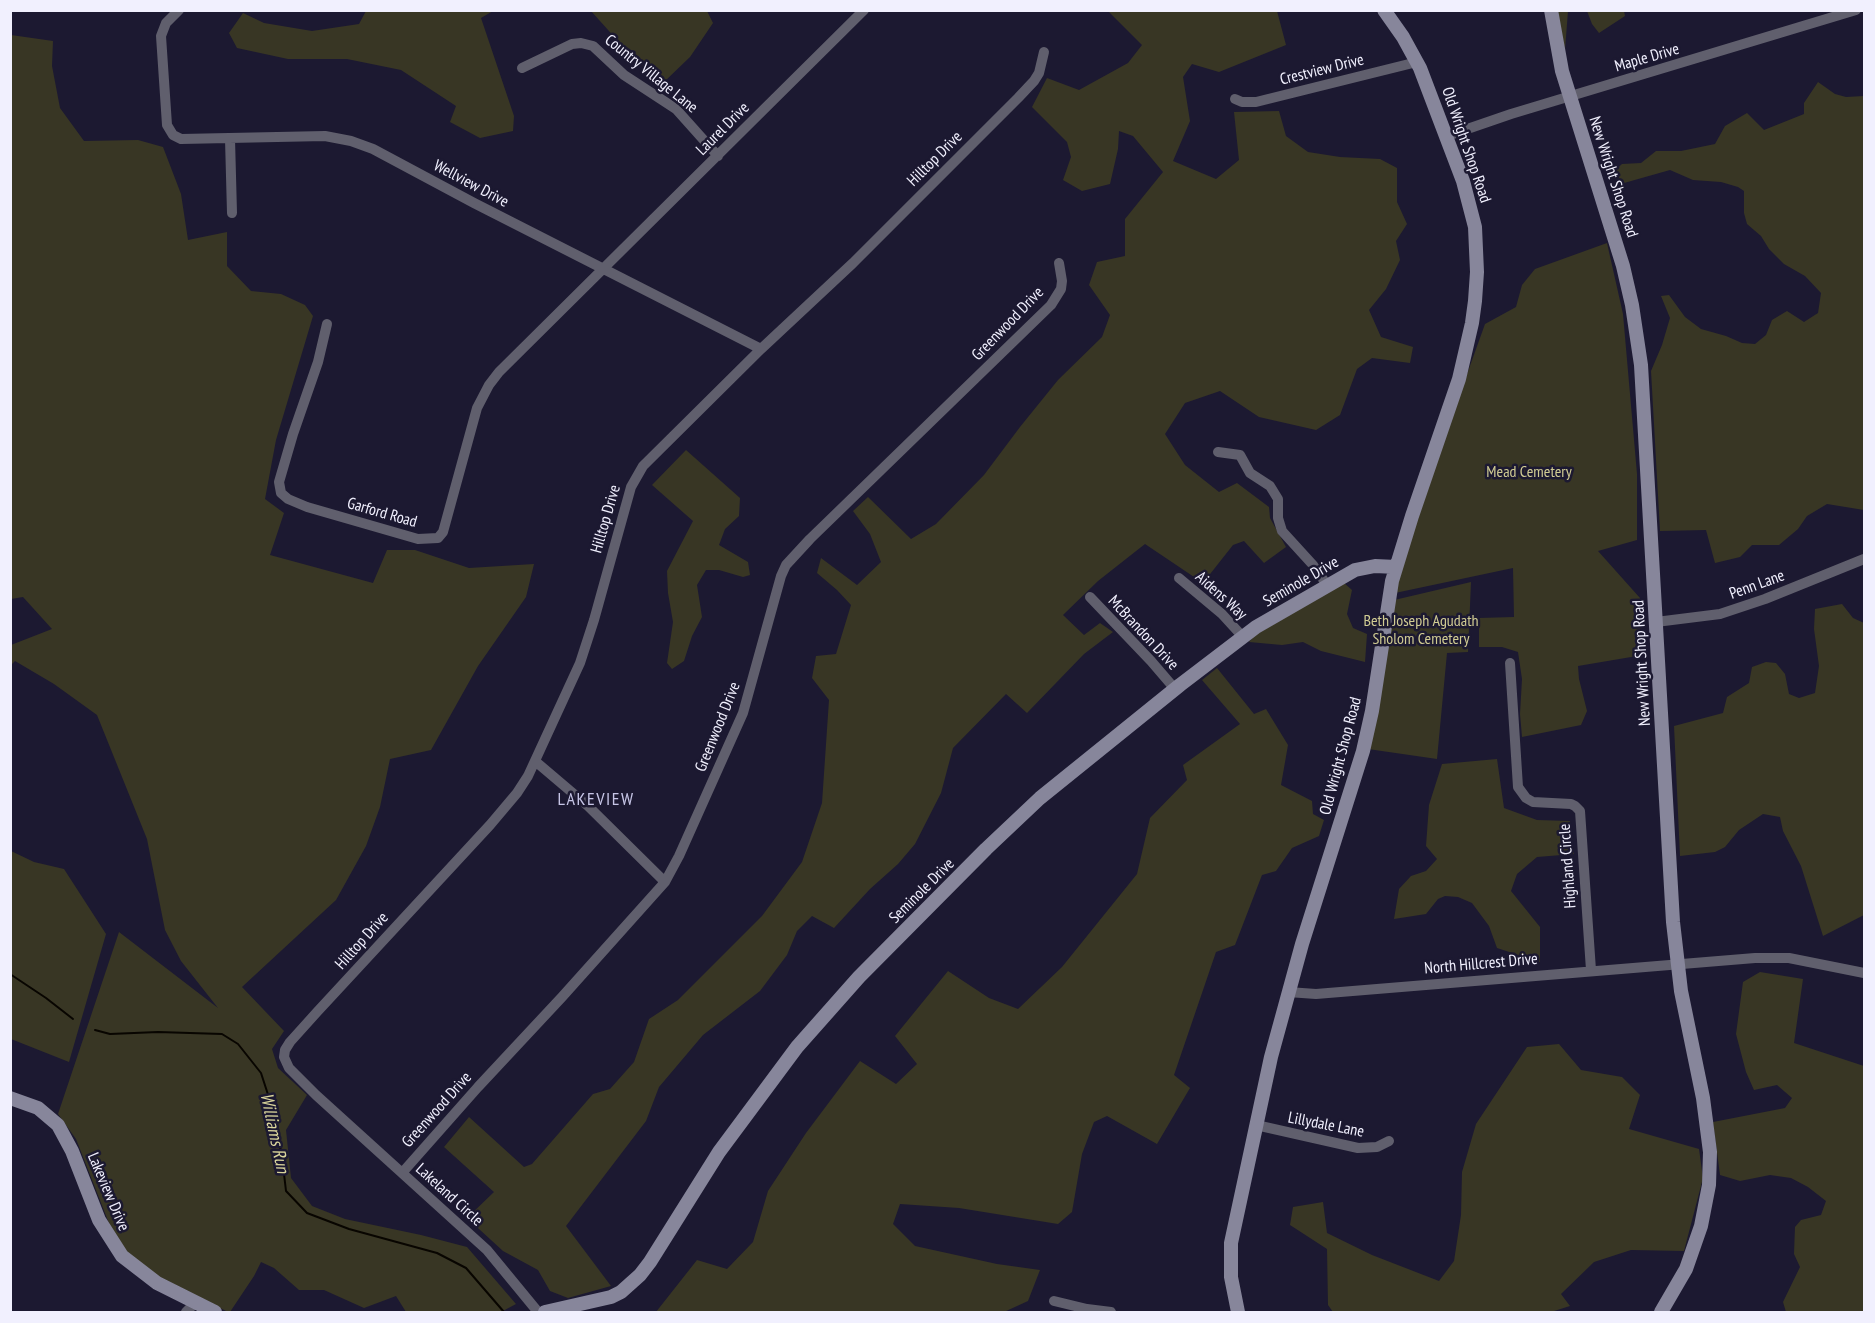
<!DOCTYPE html>
<style>
body{margin:0}
#map{position:relative;width:1875px;height:1323px;overflow:hidden;background:#1c1931;font-family:"PT Sans Narrow",sans-serif}
canvas{display:block}
.frame{position:absolute;inset:0;border:12px solid #f1f0fe;pointer-events:none}
</style>
<div id="map">
<canvas width="1875" height="1323"></canvas>
<div class="frame"></div>
</div>
<script>
const ctx = document.querySelector('canvas').getContext('2d');
ctx.lineJoin = 'round';
function fill(path, color) { ctx.fillStyle = color; ctx.fill(path, 'evenodd'); }
const poly = rows => new Path2D(rows.map(r => 'M' + r).join(''));
function trace(path, color, width, dash) { ctx.strokeStyle = color; ctx.lineWidth = width; ctx.lineCap = dash ? 'butt' : 'round'; ctx.setLineDash(dash || []); ctx.stroke(path); }
function label(font, color, halo, rows, align = 'center') {
  ctx.font = font + ' "PT Sans Narrow",sans-serif'; ctx.lineWidth = 5; ctx.setLineDash([]); ctx.textBaseline = 'middle'; ctx.strokeStyle = halo; ctx.fillStyle = color; for (const [text, x, y, turn = 0] of rows) {
    ctx.save(); ctx.translate(x, y); ctx.rotate((+turn || 0) * Math.PI / 180); ctx.textAlign = isNaN(turn) ? turn : align; if (halo) ctx.strokeText(text, 0, 0); ctx.fillText(text, 0, 0); ctx.restore();
  }
}
fill(poly([
 [366,11,493,11,481,18,514,116,513,131,480,138,450,122,456,106,401,70,347,59,288,59,237,48,229,33,243,13,264,23,312,31,359,24],
 [591,11,707,11,713,23,690,57,664,82,635,60],
 [1108,11,1277,11,1286,45,1219,72,1192,64,1183,77,1190,121,1173,161,1216,179,1239,160,1234,112,1279,111,1286,136,1308,152,1340,157,1380,159,1397,168,1397,202,1407,224,1396,241,1400,260,1386,289,1369,310,1381,337,1413,347,1410,363,1372,358,1357,369,1340,415,1316,430,1259,417,1220,391,1185,403,1165,434,1185,465,1219,492,1237,483,1269,507,1270,518,1286,547,1264,563,1244,541,1233,545,1203,583,1145,544,1098,581,1063,615,1084,635,1100,623,1113,632,1084,654,1027,713,1006,694,953,748,941,793,915,844,898,864,870,889,834,928,812,916,797,931,787,955,760,991,703,1035,659,1087,646,1121,566,1226,611,1286,568,1298,550,1291,538,1270,503,1251,467,1218,494,1192,444,1147,469,1117,524,1167,532,1164,593,1094,610,1089,634,1062,649,1019,678,1000,762,916,802,862,822,803,829,700,812,678,816,656,836,654,851,605,837,590,817,573,821,558,857,585,881,562,870,534,853,511,868,497,911,539,936,524,984,475,1020,427,1058,380,1102,337,1110,315,1089,285,1097,262,1125,256,1125,219,1163,172,1133,136,1119,131,1118,149,1110,184,1082,191,1063,180,1071,157,1067,142,1032,107,1047,78,1079,90,1128,63,1142,45],
 [1558,11,1568,11,1565,50,1558,13],
 [1587,11,1624,11,1625,16,1599,33,1592,24],
 [11,35,53,41,52,66,60,108,84,141,138,140,163,147,181,194,188,240,227,232,227,266,251,291,281,294,305,305,313,316,276,440,265,499,284,513,270,555,373,583,387,550,415,550,469,568,534,564,526,597,478,666,431,750,390,759,380,807,366,846,336,900,242,987,284,1031,272,1049,278,1068,307,1095,286,1130,291,1178,312,1206,345,1219,421,1235,467,1247,516,1304,501,1312,406,1312,396,1296,364,1308,324,1290,299,1290,274,1268,261,1262,254,1276,230,1312,228,1312,159,1277,134,1260,114,1236,76,1139,58,1114,119,932,218,1008,181,961,165,930,147,839,97,715,54,684,15,661,11,665,11,645,52,629,23,597,11,599],
 [1818,82,1835,94,1846,97,1864,96,1864,510,1827,504,1807,516,1798,529,1779,545,1752,545,1740,557,1715,563,1706,530,1660,531,1651,371,1662,345,1670,318,1661,296,1669,295,1685,317,1701,329,1726,336,1742,343,1755,344,1766,335,1772,320,1787,311,1804,322,1818,313,1821,293,1805,276,1784,264,1769,249,1761,236,1747,224,1744,213,1744,191,1738,187,1721,182,1693,180,1670,170,1617,185,1613,172,1622,164,1641,163,1656,151,1681,151,1715,144,1725,126,1747,113,1764,130,1804,114,1804,103],
 [1607,243,1623,314,1637,474,1637,540,1598,551,1640,598,1643,655,1578,666,1579,679,1587,711,1581,725,1522,737,1520,714,1522,679,1518,652,1502,647,1479,647,1479,618,1514,617,1513,568,1395,593,1419,508,1485,324,1516,307,1522,285,1535,269],
 [686,450,740,498,739,516,725,529,719,545,748,562,750,575,743,577,719,570,706,570,697,585,702,617,692,636,684,661,672,669,667,663,673,622,668,593,667,571,693,521,652,485],
 [1471,582,1468,652,1447,653,1437,759,1368,749,1390,601],
 [1344,583,1352,590,1347,614,1353,628,1367,634,1365,662,1321,651,1303,642,1282,645,1249,642,1255,635],
 [1842,604,1853,618,1864,623,1864,915,1823,936,1801,866,1783,831,1780,817,1763,814,1739,830,1725,847,1715,852,1680,856,1674,726,1723,713,1727,697,1749,683,1752,667,1766,662,1776,663,1785,674,1789,694,1799,698,1815,693,1819,666,1814,629,1815,609],
 [1217,668,1254,714,1266,709,1288,745,1281,785,1312,801,1313,814,1324,820,1319,836,1292,848,1276,871,1262,875,1235,945,1216,952,1174,1075,1190,1088,1157,1144,1107,1116,1094,1122,1082,1154,1072,1212,1058,1224,959,1208,900,1204,893,1224,915,1246,997,1264,1040,1270,1028,1301,1004,1312,656,1312,697,1260,727,1269,753,1242,768,1191,806,1133,860,1061,896,1084,917,1064,895,1036,948,971,989,998,1018,1009,1062,967,1137,874,1150,818,1187,780,1183,765,1240,724,1202,680],
 [1497,759,1504,808,1537,820,1570,821,1574,854,1537,857,1517,874,1511,891,1540,927,1540,962,1497,948,1489,926,1472,903,1458,897,1445,896,1438,899,1426,914,1394,919,1399,889,1411,876,1426,871,1437,859,1426,846,1429,805,1442,764],
 [11,851,34,862,64,869,106,934,69,1062,11,1039],
 [1760,972,1803,979,1794,1043,1864,1066,1864,1312,1786,1312,1783,1302,1800,1267,1794,1254,1795,1227,1801,1220,1821,1215,1826,1201,1808,1187,1791,1178,1770,1175,1740,1181,1720,1175,1713,1122,1785,1108,1792,1098,1777,1085,1754,1090,1746,1072,1736,1034,1743,982],
 [1559,1044,1581,1070,1622,1077,1640,1095,1629,1129,1699,1149,1703,1178,1684,1251,1631,1250,1594,1262,1561,1294,1570,1306,1551,1312,1333,1312,1328,1305,1327,1249,1290,1225,1293,1207,1323,1202,1327,1233,1372,1255,1439,1281,1454,1261,1461,1215,1462,1172,1476,1124,1527,1047]
]), '#383624');
trace(poly([
 [10,974,46,998,73,1019],
 [95,1030,110,1034,158,1032,222,1034,238,1044,261,1073,273,1110,282,1157,286,1191,307,1213,349,1229,437,1253,466,1268,504,1312]
]), '#080500', 2);
trace(poly([
 [179,10,166,23,161,36,167,125,173,135,181,139,325,136,351,141,373,149,474,203,761,349],
 [522,68,572,44,581,43,593,46,624,75,676,109,718,156],
 [1235,99,1242,102,1256,102,1417,62],
 [1447,136,1511,114,1856,10],
 [230,139,232,213],
 [327,324,318,362,293,434,279,482,281,493,288,499,307,507,418,539,438,538,443,532,477,408,489,385,499,372,864,10],
 [1218,452,1240,455,1250,473,1270,486,1278,499,1278,518,1282,531,1313,565,1327,585],
 [1179,578,1222,614,1243,637],
 [1090,597,1151,661,1175,689],
 [1656,622,1720,614,1765,599,1864,559],
 [1510,663,1518,787,1526,798,1533,802,1571,804,1575,806,1580,811,1591,970],
 [535,761,588,806,665,882],
 [1288,992,1316,994,1755,958,1789,958,1864,973],
 [1256,1125,1358,1148,1377,1147,1389,1141],
 [402,1173,478,1087,562,997,665,882,679,856,743,713,781,576,786,565,810,539,1051,305,1061,289,1062,281,1059,263],
 [1054,1301,1087,1309,1111,1312],
 [186,1312,195,1303],
 [538,1312,487,1250,316,1095,289,1068,284,1057,285,1050,290,1042,317,1012,490,825,517,793,528,776,580,663,594,620,631,487,643,466,761,349,853,263,1018,98,1034,81,1039,73,1044,52]
]), '#605f6d', 10);
trace(poly([
 [1551,10,1562,71,1623,266,1632,305,1641,365,1673,922,1681,991,1703,1098,1710,1152,1709,1185,1701,1226,1686,1269,1661,1312],
 [10,1098,38,1108,58,1125,72,1151,99,1220,122,1256,157,1283,215,1312],
 [545,1312,611,1297,621,1292,640,1275,650,1262,719,1152,797,1047,859,977,986,849,1040,798,1180,685,1256,627,1355,570,1375,566,1396,567],
 [1238,1312,1231,1277,1231,1243,1271,1057,1302,944,1363,751,1372,711,1392,581,1412,516,1459,379,1472,323,1475,301,1477,272,1475,227,1463,181,1420,68,1403,37,1384,10]
]), '#87869b', 14);
label('16px', '#f1f0fe', '#1c1931', [
 ["Maple Drive",1647,58,-16],
 ["Crestview Drive",1322,70,-14],
 ["Country Village Lane",651,74,39],
 ["Laurel Drive",723,129,-45],
 ["Old Wright Shop Road",1466,145,71],
 ["Hilltop Drive",935,159,-45],
 ["New Wright Shop Road",1613,177,72],
 ["Wellview Drive",471,184,28],
 ["Greenwood Drive",1008,324,-46],
 ["Garford Road",382,513,16],
 ["Hilltop Drive",606,519,-74],
 ["Seminole Drive",1301,582,-30],
 ["Penn Lane",1757,585,-20],
 ["Aidens Way",1221,596,42],
 ["McBrandon Drive",1143,633,47],
 ["New Wright Shop Road",1642,663,-93],
 ["Greenwood Drive",718,727,-68],
 ["Old Wright Shop Road",1341,756,-75],
 ["Highland Circle",1568,866,-94],
 ["Seminole Drive",922,891,-45],
 ["Hilltop Drive",362,941,-48],
 ["North Hillcrest Drive",1481,964,-5],
 ["Greenwood Drive",437,1110,-48],
 ["Lillydale Lane",1326,1125,11],
 ["Lakeview Drive",108,1192,67],
 ["Lakeland Circle",449,1195,42]
]);
label('16px', '#d1cc93', '#1c1931', [
 ["Mead Cemetery",1529,472],
 ["Beth Joseph Agudath",1421,621],
 ["Sholom Cemetery",1421,639]
]);
ctx.letterSpacing = '1.5px';
label('18px', '#c6c5e6', '#1c1931', [
 ["LAKEVIEW",596,800]
]);
ctx.letterSpacing = '0px';
label('italic 18px', '#dbd69c', '#1c1931', [
 ["Williams Run",274,1133,78]
]);
</script>
